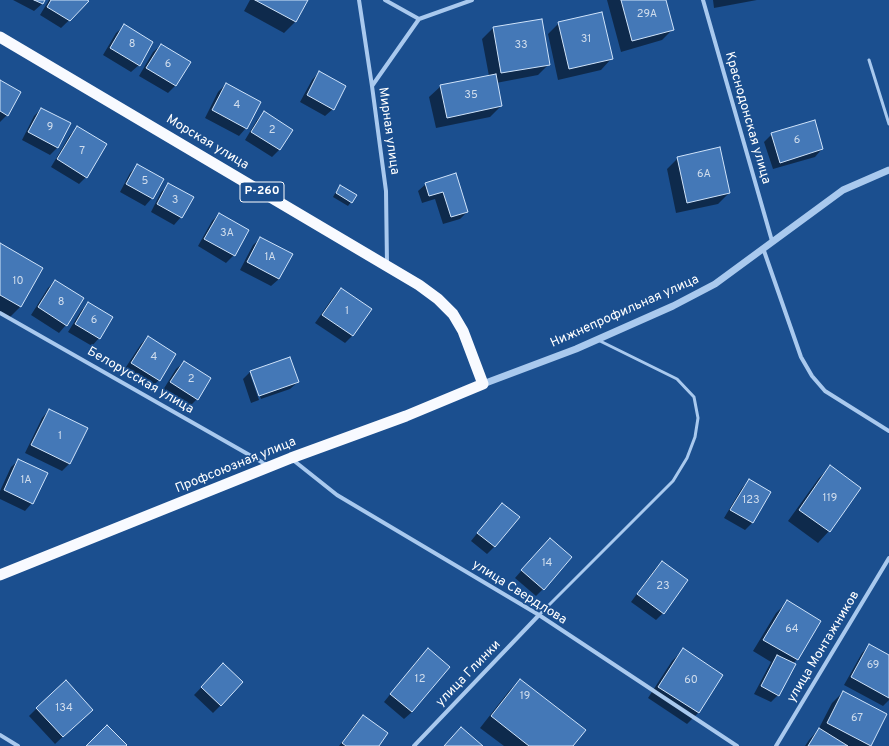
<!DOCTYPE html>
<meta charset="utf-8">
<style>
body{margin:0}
canvas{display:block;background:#1b4f8f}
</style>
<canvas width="889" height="746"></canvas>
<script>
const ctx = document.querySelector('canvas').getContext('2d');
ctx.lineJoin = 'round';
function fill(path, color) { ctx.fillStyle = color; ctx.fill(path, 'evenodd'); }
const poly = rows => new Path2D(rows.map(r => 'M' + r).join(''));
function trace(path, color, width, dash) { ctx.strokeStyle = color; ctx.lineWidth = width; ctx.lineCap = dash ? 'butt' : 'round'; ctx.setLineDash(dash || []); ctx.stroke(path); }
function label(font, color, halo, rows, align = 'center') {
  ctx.font = font + ' Overpass,sans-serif'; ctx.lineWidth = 3.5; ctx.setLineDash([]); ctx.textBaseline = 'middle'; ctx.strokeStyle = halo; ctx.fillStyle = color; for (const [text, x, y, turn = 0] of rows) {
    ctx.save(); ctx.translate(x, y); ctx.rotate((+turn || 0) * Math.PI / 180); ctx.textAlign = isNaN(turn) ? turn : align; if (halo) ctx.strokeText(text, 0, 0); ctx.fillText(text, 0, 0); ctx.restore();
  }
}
fill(poly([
 [13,0,44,0,42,4,34,11],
 [49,0,85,0,88,2,61,28,40,15],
 [250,0,307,0,295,22,284,33,244,11],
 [607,0,665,0,673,29,662,40,621,52],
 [713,0,757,0,714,8],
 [559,23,612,58,601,70,558,80,548,34],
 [124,26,139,65,131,72,103,55,116,33],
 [493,28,549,64,538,75,496,83,501,106,490,117,436,128,429,97,441,86,489,76,482,39],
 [161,45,176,85,168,93,139,76,153,52],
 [319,72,333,109,325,116,300,102,312,80],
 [0,81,7,115,0,122],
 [226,84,246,128,239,136,205,118,218,92],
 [41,109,58,147,50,155,22,140,34,116],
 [264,113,292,130,279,150,272,157,245,140,257,120],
 [78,127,86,177,79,184,51,167,70,135],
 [772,134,822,149,815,157,773,169,764,142],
 [678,158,729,193,718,204,676,213,667,169],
 [137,166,152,198,145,206,120,192,130,173],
 [456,174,467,212,460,219,443,224,435,199,422,203,418,191,426,184],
 [169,185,181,217,174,225,151,212,161,192],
 [340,187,351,202,348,206,333,197,337,190],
 [219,214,234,255,226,263,198,246,212,221],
 [261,238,292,254,279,279,271,286,240,270,253,245],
 [0,244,42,268,20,307,9,318,0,313],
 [55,281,66,325,59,333,31,315,48,288],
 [341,289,370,309,352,336,345,343,315,323,334,296],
 [88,303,99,338,92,346,68,332,81,311],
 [148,337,159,380,151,388,124,370,141,344],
 [184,362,197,399,190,406,163,390,176,369],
 [250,372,298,382,290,389,261,399,252,374,250,374,259,400,251,403,243,379],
 [49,410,69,464,62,471,25,453,42,418],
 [19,460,32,503,25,511,0,499,0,491,11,467],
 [830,467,860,488,829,531,818,543,788,521,819,478],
 [749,480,770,493,752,523,745,530,724,518,742,488],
 [502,504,519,518,494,547,487,554,471,541,495,511],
 [542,547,543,589,536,596,515,578],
 [662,562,663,613,656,620,631,602,655,569],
 [787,602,819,621,797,659,793,664,778,695,771,702,754,694,771,662,753,651,776,613],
 [869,646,889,657,889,700,883,706,844,685,862,653],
 [428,650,412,712,404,719,384,702,420,657],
 [683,650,722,675,698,713,687,724,648,698,672,661],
 [216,672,221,705,213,713,194,695],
 [520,680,572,746,504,746,480,728,509,691],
 [843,692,870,745,869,746,805,746,809,740,818,730,832,703],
 [37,708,84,717,55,744,29,716],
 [363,716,377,746,339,746,356,723]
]), '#0007');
const building = poly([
 [34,0,45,0,43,4,34,0],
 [51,0,87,0,89,1,70,21,47,7,51,0],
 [255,0,308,0,296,22,255,0],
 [621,0,666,0,674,30,632,41,621,0],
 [602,12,613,59,569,69,558,22,602,12],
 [542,19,550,65,501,73,493,27,542,19],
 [124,24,153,42,140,66,110,48,124,24],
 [161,44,191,62,176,86,146,68,161,44],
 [319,71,346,86,334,110,307,95,319,71],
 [496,74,502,106,447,118,440,85,496,74],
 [0,80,21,92,8,116,0,111,0,80],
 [226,83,261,102,247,129,212,110,226,83],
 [41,108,71,123,58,148,28,132,41,108],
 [264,111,293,130,280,150,251,132,264,111],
 [815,120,823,149,780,163,771,133,815,120],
 [77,126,107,144,87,178,57,159,77,126],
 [720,147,730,193,687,203,677,157,720,147],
 [137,164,164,179,153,199,126,184,137,164],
 [456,173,468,212,451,217,443,192,429,196,425,183,456,173],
 [168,183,194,197,182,218,157,204,168,183],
 [340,185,357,195,352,203,336,193,340,185],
 [219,213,249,230,235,256,204,239,219,213],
 [260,237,293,254,279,279,247,262,260,237],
 [0,243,43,268,21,307,0,295,0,243],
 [55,280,84,298,67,326,38,307,55,280],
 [341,288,372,309,353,336,322,315,341,288],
 [88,302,113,317,100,339,75,324,88,302],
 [148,336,176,354,160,381,131,363,148,336],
 [290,357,299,382,259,396,250,371,290,357],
 [184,361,211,378,198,400,170,382,184,361],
 [49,409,88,428,70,464,31,445,49,409],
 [18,459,48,473,33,504,4,490,18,459],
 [830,465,861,488,830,532,799,510,830,465],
 [749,479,771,492,753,523,730,510,749,479],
 [502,503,520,517,495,547,477,533,502,503],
 [550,538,572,557,544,590,521,570,550,538],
 [662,561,688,580,664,614,637,594,662,561],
 [787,600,821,621,798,660,763,640,787,600],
 [869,644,889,655,889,698,851,677,869,644],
 [428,648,450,667,412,712,390,694,428,648],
 [683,648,723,675,699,713,658,687,683,648],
 [777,655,796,664,779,696,761,686,777,655],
 [223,663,243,682,221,706,201,687,223,663],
 [520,679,586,730,573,746,529,746,491,716,520,679],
 [66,680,93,710,63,737,36,708,66,680],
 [843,691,887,714,871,746,827,723,843,691],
 [363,715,388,733,379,746,346,746,342,743,363,715],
 [107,725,127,745,126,746,86,746,107,725],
 [461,727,483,746,444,746,461,727],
 [819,728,848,746,808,746,819,728]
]);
fill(building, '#4478b7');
trace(building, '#cfe3fa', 1);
trace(poly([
 [869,60,889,124],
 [539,615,673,481,687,458,695,437,698,418,694,397,677,379,598,340]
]), '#a9c9ee', 3);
trace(poly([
 [359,0,372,86,386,191,387,264],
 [385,0,419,19],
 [703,0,772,241],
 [419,19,472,0],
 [372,86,419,19],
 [763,248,801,357,812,376,825,391,889,431],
 [0,313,267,465],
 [293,460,337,495,539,615,737,746],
 [0,735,18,746],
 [414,746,539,615],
 [776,746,889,558]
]), '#a9c9ee', 4);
trace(poly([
 [483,384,576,349,673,306,715,284,843,190,889,170]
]), '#a9c9ee', 7);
trace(poly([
 [0,37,419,285,438,299,453,314,463,331,483,384,406,416,291,458,0,575]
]), '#f8faff', 11);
label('11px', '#d0dded', null, [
 ["29А",647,15],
 ["31",586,40],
 ["8",132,45],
 ["33",521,46],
 ["6",168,65],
 ["35",471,96],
 ["4",237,106],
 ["9",50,128],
 ["2",272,131],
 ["6",797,141],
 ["7",82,152],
 ["6А",704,175],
 ["5",145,182],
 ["3",175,201],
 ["3А",227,234],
 ["1А",270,258],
 ["10",18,282],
 ["8",61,303],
 ["1",347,312],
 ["6",94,321],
 ["4",154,358],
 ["2",191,380],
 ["1",60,437],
 ["1А",26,481],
 ["119",830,499],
 ["123",751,501],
 ["14",547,564],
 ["23",663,587],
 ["64",792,630],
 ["69",873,666],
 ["12",420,680],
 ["60",691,681],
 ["19",525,697],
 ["134",64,709],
 ["67",857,719]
]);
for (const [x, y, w] of [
 [262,192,44]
]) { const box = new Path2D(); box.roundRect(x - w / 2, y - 10, w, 20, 3); ctx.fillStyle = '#1b4f8f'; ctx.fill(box); trace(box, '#fff', 1); }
label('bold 12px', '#fff', null, [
 ["Р-260",262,192]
]);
label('13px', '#fff', '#1b4f8f', [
 ["Краснодонская улица",747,118,74],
 ["Мирная улица",388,131,82],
 ["Морская улица",207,143,31],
 ["Нижнепрофильная улица",625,312,-24],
 ["Белорусская улица",140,381,30],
 ["Профсоюзная улица",236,466,-22],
 ["улица Свердлова",519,593,32],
 ["улица Монтажников",824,647,-59],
 ["улица Глинки",469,674,-46]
]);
</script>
